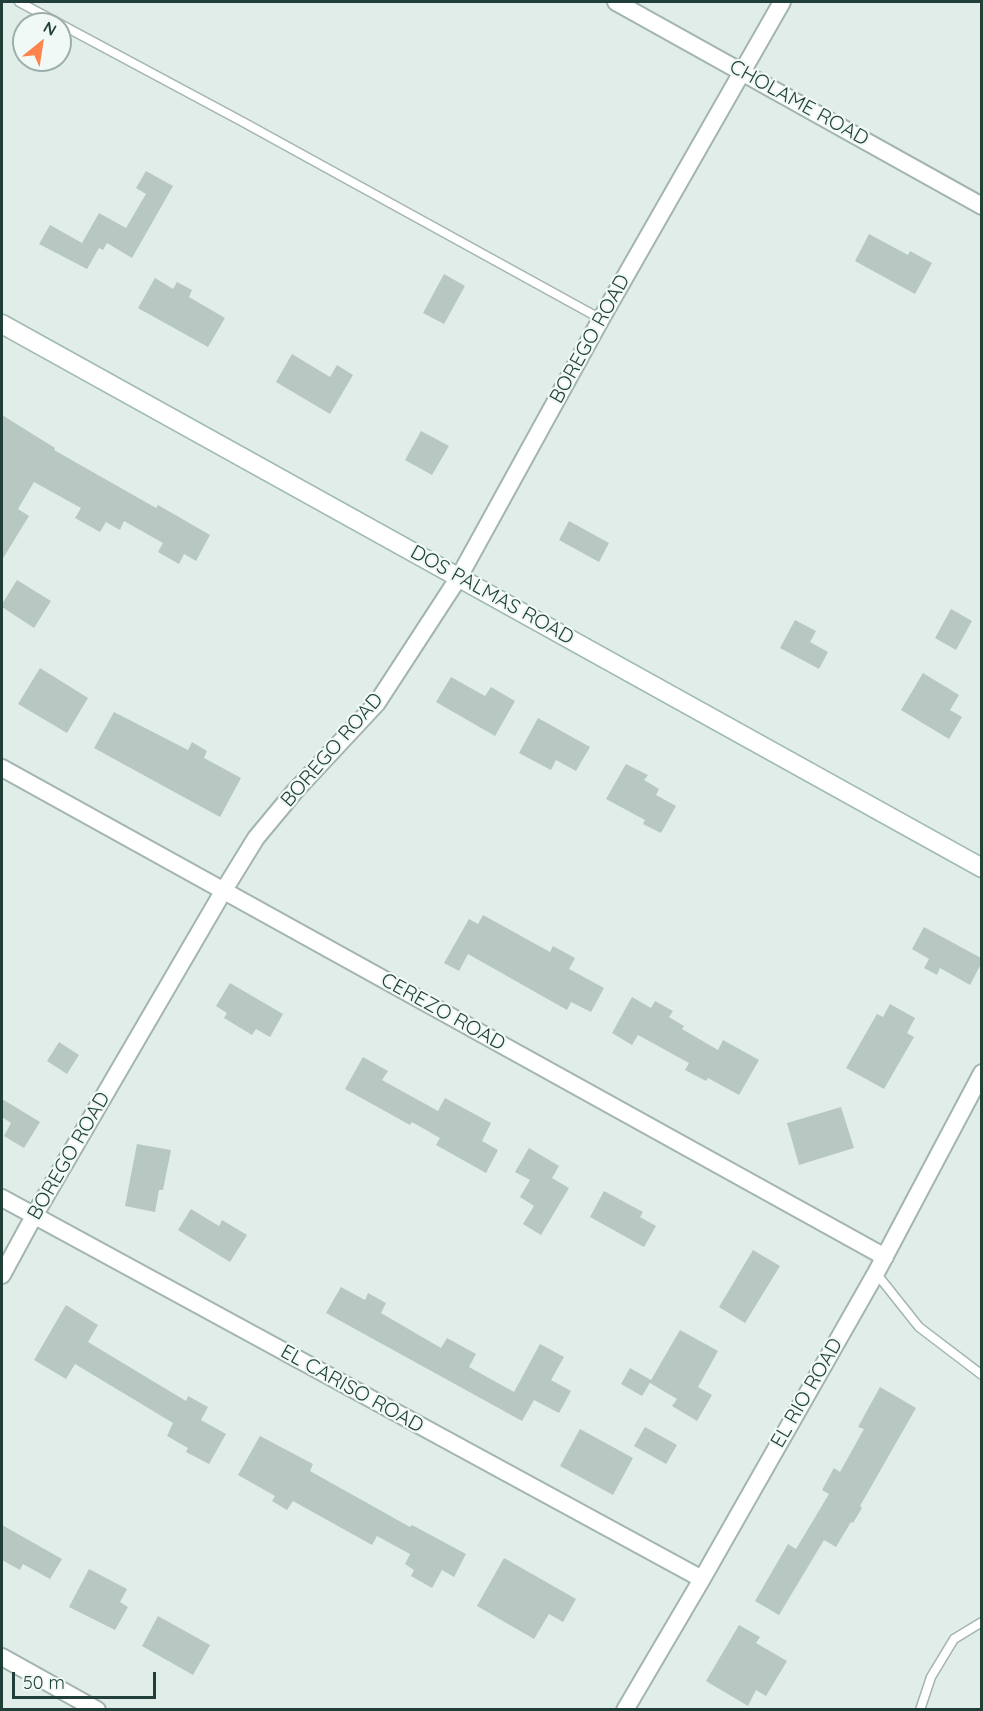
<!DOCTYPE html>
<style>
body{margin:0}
#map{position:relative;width:983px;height:1711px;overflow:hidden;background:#e1ede8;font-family:Quicksand,sans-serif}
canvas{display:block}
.frame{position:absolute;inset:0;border:3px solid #1f3f38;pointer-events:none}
.north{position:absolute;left:12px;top:12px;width:60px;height:60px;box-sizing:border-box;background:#f1f9f6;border:2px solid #9dafaa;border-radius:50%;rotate:30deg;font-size:16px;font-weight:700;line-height:24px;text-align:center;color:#1f3f38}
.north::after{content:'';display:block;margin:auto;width:21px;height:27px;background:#ff834c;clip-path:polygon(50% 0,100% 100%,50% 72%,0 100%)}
.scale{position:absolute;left:12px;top:1672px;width:144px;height:27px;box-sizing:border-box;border:3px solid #1f3f38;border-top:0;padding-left:8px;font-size:18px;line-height:21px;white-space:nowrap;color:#1f3f38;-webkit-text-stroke:4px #f1f9f6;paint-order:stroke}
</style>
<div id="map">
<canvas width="983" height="1711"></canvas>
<div class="frame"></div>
<div class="north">N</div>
<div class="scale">50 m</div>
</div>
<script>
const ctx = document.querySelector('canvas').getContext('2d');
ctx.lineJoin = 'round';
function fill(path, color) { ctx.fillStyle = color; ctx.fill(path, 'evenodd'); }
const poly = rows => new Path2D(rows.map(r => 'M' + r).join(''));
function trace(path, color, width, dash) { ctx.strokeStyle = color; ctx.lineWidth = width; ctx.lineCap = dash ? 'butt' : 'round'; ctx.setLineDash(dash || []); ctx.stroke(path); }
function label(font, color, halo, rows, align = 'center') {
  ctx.font = font + ' Quicksand,sans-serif'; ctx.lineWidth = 4.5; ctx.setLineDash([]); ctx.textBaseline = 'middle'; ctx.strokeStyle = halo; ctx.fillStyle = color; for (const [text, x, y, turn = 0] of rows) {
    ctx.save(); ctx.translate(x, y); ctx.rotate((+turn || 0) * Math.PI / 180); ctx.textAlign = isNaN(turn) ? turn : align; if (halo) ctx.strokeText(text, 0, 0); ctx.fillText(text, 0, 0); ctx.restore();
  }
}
fill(poly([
 [146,171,173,186,132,258,107,243,103,250,99,248,87,269,39,244,50,225,82,243,99,213,126,228,146,194,136,188],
 [869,234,908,255,910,251,932,263,915,294,855,261],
 [444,274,465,286,444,324,423,313],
 [155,278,173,289,177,282,192,290,189,297,225,318,208,347,138,308],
 [292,354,330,377,337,365,353,375,330,414,276,382],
 [2,415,55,448,54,450,156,508,158,505,210,535,196,561,184,554,179,564,158,552,163,543,124,521,120,530,106,522,100,532,75,518,81,508,34,482,18,509,29,516,2,560],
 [421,431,449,446,432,475,405,460],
 [569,521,609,543,599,562,559,540],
 [17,580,51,601,34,628,2,607,2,604],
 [951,609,972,621,956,650,935,638],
 [795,620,816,631,810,642,828,652,819,669,780,648],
 [40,668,88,698,67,733,18,704],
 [923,673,959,695,950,710,962,717,949,739,901,710],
 [451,677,485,696,491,687,515,701,495,736,436,702],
 [114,712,188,750,192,742,207,751,204,758,241,778,220,817,94,748],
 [538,718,590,747,576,771,556,760,551,770,519,753],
 [626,764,648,775,644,780,659,789,656,795,676,806,661,833,643,824,645,820,606,799],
 [483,915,550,952,553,946,575,958,569,969,604,988,591,1012,571,1002,567,1010,468,954,459,971,444,963,469,919,478,924],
 [924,927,981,958,981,964,970,985,940,968,937,975,924,968,929,959,912,949],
 [230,983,283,1014,270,1037,256,1029,252,1035,224,1018,227,1013,216,1006],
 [632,997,651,1008,655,1001,673,1011,669,1017,684,1026,682,1029,718,1050,723,1040,759,1060,739,1095,708,1078,706,1081,685,1070,689,1063,638,1035,632,1045,612,1033],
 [890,1004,915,1018,907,1033,914,1037,884,1089,846,1068,877,1014,883,1017],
 [59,1042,79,1055,67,1074,47,1061],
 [363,1057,388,1071,382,1080,438,1111,445,1098,491,1123,482,1141,498,1150,486,1173,436,1145,440,1138,412,1122,410,1125,345,1089],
 [2,1099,40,1122,24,1148,4,1136,11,1123,2,1117],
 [841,1107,854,1148,799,1165,787,1123],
 [137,1144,171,1150,163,1190,159,1190,155,1212,125,1206],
 [529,1148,559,1166,552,1178,569,1188,541,1235,523,1224,534,1206,520,1197,530,1180,515,1172],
 [604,1191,643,1212,640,1217,656,1226,644,1247,590,1217],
 [191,1209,219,1226,222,1220,247,1235,230,1262,178,1230],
 [753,1250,780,1266,745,1323,719,1307],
 [341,1287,365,1300,368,1293,386,1303,381,1313,441,1348,447,1338,476,1354,469,1367,514,1392,540,1344,564,1357,551,1380,571,1391,559,1413,534,1400,522,1421,326,1313],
 [66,1305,98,1325,88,1342,186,1401,188,1396,208,1407,201,1420,226,1434,209,1464,186,1452,188,1448,167,1436,173,1423,75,1364,66,1379,34,1360],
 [680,1330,718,1351,698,1387,712,1395,697,1421,672,1406,677,1399,650,1383,651,1381,642,1396,621,1384,630,1368,651,1380],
 [880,1387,916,1408,860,1506,862,1508,853,1523,851,1522,836,1547,824,1540,779,1615,755,1601,788,1544,796,1549,829,1494,822,1490,834,1468,840,1472,864,1429,858,1427],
 [645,1427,677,1445,666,1464,634,1446],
 [580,1429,633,1458,613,1495,560,1466],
 [260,1436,313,1464,310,1471,410,1527,412,1525,466,1554,454,1577,442,1570,432,1588,411,1576,414,1570,405,1564,410,1554,377,1536,372,1545,293,1501,287,1510,272,1501,275,1496,238,1475],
 [2,1525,62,1559,50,1579,23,1564,20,1570,2,1560],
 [504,1558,576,1599,563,1622,549,1614,534,1639,477,1606],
 [89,1569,127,1589,120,1602,128,1607,115,1630,69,1607],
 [158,1616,210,1645,193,1675,142,1646],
 [739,1625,760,1637,756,1643,787,1661,766,1696,756,1690,748,1706,706,1681]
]), '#b6c8c1');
const lane = poly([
 [19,2,243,122,601,319],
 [876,1273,919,1327,982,1375],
 [920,1710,931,1677,954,1639,982,1622]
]);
const street = poly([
 [616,2,982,206],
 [2,768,885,1257],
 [2,1198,702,1579],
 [2,1275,34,1216,224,890,256,838,295,791,377,703,459,577,601,319,782,2],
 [2,1657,97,1710],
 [625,1710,702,1579,876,1273,982,1073]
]);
const secondary = poly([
 [2,324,982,868]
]);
trace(lane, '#a3b5b0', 11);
trace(street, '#a3b5b0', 20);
trace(secondary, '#9ebab1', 21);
trace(lane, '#fff', 8);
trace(street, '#fff', 16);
trace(secondary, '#fff', 18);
label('20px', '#1f3f38', '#f1f9f6', [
 ["CHOLAME ROAD",799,103,29],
 ["BOREGO ROAD",590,339,-61],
 ["DOS PALMAS ROAD",492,595,29],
 ["BOREGO ROAD",332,750,-49],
 ["CEREZO ROAD",443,1012,29],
 ["BOREGO ROAD",69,1156,-60],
 ["EL CARISO ROAD",352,1389,29],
 ["EL RIO ROAD",807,1393,-60]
]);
</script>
